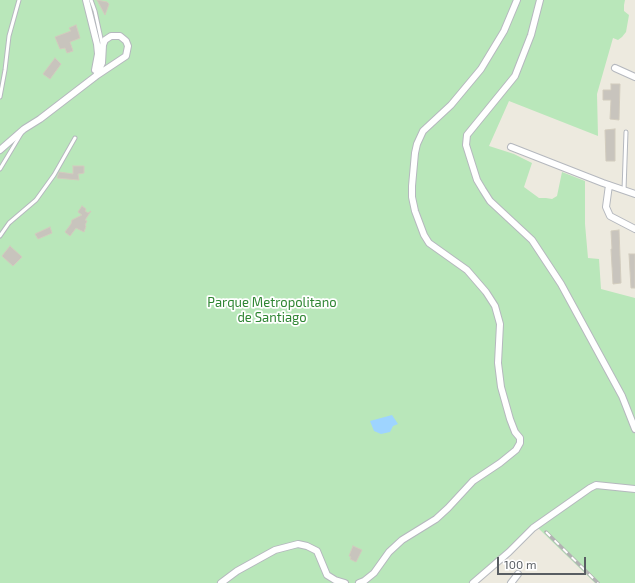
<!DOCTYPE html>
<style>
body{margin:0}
#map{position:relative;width:635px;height:583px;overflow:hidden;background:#edeadf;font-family:"Exo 2",sans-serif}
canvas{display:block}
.scale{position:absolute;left:497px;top:557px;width:89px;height:18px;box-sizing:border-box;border:2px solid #585d62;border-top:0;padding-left:5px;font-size:12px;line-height:14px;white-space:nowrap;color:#585d62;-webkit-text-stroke:3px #fff;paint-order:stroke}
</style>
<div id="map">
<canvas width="635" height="583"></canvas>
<div class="scale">100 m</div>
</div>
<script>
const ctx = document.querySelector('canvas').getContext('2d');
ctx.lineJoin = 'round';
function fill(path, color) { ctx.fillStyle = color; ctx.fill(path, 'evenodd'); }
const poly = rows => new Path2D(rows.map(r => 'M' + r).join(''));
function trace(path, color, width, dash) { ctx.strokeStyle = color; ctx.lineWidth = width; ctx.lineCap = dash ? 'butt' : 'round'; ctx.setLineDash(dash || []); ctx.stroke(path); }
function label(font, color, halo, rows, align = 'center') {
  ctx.font = font + ' "Exo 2",sans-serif'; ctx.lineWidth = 3.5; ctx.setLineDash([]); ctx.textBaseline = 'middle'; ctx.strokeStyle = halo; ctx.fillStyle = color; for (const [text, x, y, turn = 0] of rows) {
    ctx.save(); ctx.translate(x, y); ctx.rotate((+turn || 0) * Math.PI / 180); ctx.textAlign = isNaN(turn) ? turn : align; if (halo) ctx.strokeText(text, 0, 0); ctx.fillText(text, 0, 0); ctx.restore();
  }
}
fill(poly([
 [0,0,625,0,624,5,624,11,629,15,626,32,622,37,618,40,613,38,597,94,598,136,509,101,489,146,514,154,532,163,524,187,539,198,546,198,552,199,557,196,562,172,585,181,585,224,588,258,599,259,601,289,635,298,635,583,595,583,538,528,477,583,0,583]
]), '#b9e7ba');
fill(poly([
 [392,415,398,424,393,426,390,432,381,434,374,431,370,421]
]), '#9ed4ff');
const building = poly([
 [97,0,107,2,109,4,105,15,97,0],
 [76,25,80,38,70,42,73,51,67,53,65,48,60,49,55,37,71,31,69,28,76,25],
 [55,58,61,64,50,79,43,74,55,58],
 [611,84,620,84,619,120,610,119,611,100,603,100,603,90,611,90,611,84],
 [615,129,615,161,606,161,605,130,615,129],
 [73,166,84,166,84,173,78,174,79,180,57,178,59,172,73,174,73,166],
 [82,206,86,209,85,211,88,213,91,211,85,220,87,221,85,225,86,226,84,232,76,228,70,236,65,232,71,224,72,220,82,215,78,212,82,206],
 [50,227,52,233,38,239,35,234,50,227],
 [619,230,621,283,613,284,611,249,612,249,611,231,619,230],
 [10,246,22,257,13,266,2,256,10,246],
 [629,254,635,254,635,288,631,288,629,254],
 [353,546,362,550,356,562,350,559,351,557,349,556,353,546]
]);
fill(building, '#c8c4bd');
trace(building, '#d2ccbe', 1);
const lane = poly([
 [91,0,95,11,102,43],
 [0,97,5,70,9,36,19,0],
 [0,169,21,134],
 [624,190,626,132],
 [0,236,9,223,36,200,54,175,75,138]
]);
const street = poly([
 [86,0,97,44,98,54,95,70],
 [540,0,531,35,515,76,467,135,466,145,477,180,483,190,490,201,532,240,561,284,622,396,635,429],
 [615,68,635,77],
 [511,147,603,183,635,194],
 [0,150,24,129,40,119,96,76,126,56,128,46,126,41,120,36,111,36,105,40,103,45,102,63,96,76],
 [609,185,606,207,610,216,635,229],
 [221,583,237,571,275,550,298,544,307,546,317,551,327,575,335,580,345,583],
 [359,583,364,581,374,573,389,552,402,540,436,519,448,508,473,481,500,463,516,450,520,443,520,438,515,432,510,419,501,387,498,363,500,324,495,306,486,292,467,270,429,243,424,235,415,211,412,197,412,186,415,153,417,144,423,131,451,105,481,69,504,31,517,0],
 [473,583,509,552,533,528,590,488,596,485,635,489],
 [511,583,518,574]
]);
trace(lane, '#b5b8be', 5);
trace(street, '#b5b8be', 8);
trace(lane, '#fff', 3);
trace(street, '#fff', 6);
const rail = poly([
 [546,532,598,583]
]);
trace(rail, '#b2b3b3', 3.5);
trace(rail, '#fff', 2, [6]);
label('13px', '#2e8532', '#fff', [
 ["Parque Metropolitano",272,303],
 ["de Santiago",272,318]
]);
</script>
